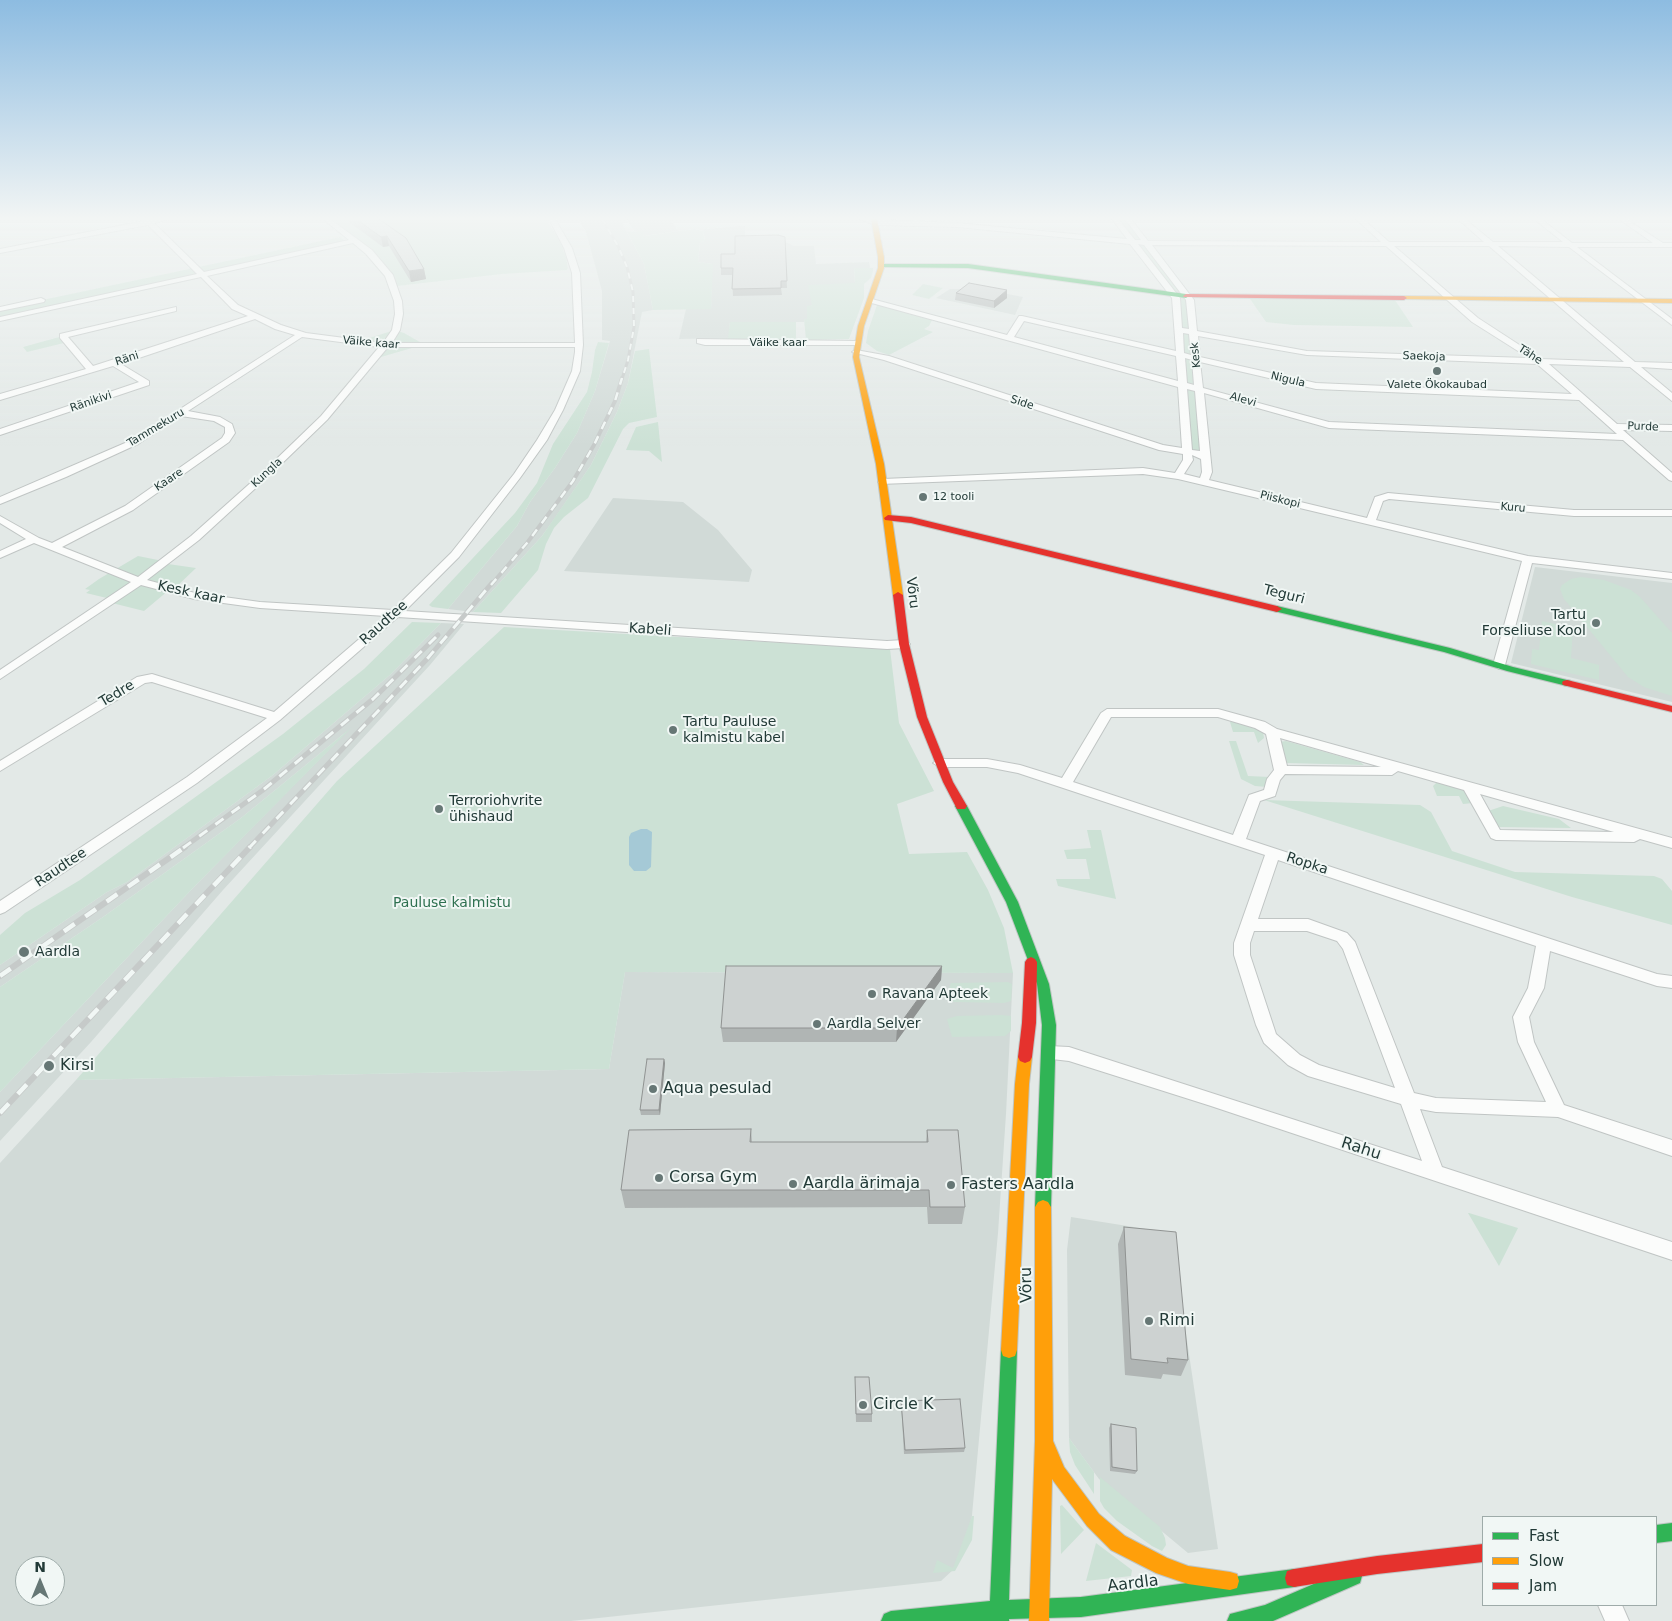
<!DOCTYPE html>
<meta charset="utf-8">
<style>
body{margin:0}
#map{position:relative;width:1672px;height:1621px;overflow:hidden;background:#e3e9e7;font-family:"DejaVu Sans",sans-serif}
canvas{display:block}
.legend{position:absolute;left:1482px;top:1516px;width:175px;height:90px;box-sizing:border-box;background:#f1f7f5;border:1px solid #9eaba9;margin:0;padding:6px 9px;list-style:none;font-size:15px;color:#223a37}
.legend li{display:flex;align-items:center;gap:10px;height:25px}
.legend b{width:25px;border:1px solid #9eaba9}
.north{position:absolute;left:15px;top:1556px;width:50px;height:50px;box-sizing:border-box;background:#f1f7f5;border:1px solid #9eaba9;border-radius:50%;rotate:0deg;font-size:14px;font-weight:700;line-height:20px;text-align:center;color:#223a37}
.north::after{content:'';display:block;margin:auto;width:18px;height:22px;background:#667775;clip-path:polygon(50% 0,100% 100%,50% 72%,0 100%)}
</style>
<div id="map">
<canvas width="1672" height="1621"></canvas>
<ul class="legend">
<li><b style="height:6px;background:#30b455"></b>Fast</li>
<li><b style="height:6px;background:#ff9f0a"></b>Slow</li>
<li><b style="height:6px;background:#e5322d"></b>Jam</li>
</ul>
<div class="north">N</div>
</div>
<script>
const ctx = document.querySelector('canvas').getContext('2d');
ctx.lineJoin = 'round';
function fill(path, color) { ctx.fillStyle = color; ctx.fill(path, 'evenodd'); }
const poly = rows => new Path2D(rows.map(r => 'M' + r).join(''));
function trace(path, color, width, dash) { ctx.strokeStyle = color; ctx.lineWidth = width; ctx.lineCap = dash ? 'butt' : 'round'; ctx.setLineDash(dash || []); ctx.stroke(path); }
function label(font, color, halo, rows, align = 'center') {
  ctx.font = font + ' "DejaVu Sans",sans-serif'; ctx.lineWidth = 4; ctx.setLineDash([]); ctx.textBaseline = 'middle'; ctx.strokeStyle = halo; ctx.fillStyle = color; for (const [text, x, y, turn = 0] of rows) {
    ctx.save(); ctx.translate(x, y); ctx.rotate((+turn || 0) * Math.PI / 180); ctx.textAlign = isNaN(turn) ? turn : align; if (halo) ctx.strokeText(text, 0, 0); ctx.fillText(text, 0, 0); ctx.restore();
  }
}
fill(poly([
 [578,219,620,219,644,264,653,310,642,312,628,383,617,412,591,465,557,515,542,536,473,612,448,609,517,526,530,502,555,468,577,433,595,391,610,341,602,340,602,291,586,232],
 [627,219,670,219,678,231,644,236,641,231,634,231],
 [745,226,745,239,780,239,794,246,814,246,816,264,869,262,870,268,854,268,855,283,812,305,807,319,804,319,804,322,730,322,729,338,679,339,686,309,711,309,712,264,698,262,700,242,705,241,703,229],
 [950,289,982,289,1023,297,1015,315,936,298],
 [613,498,683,502,718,530,752,570,749,582,564,571],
 [1535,567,1672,583,1672,702,1511,663],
 [441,623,464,624,430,665,223,890,91,1042,0,1141,0,1092,193,888,346,732,241,818,103,917,0,987,0,965,107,892,127,882,273,775,391,674],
 [625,972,1013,973,1006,1114,998,1233,971,1526,954,1569,941,1581,571,1621,0,1621,0,1163,76,1080,609,1069],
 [25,1566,55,1566,55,1596,25,1596],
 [1071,1217,1171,1233,1218,1549,1188,1553,1099,1479,1069,1438,1067,1250]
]), '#d1dad7');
fill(poly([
 [331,219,546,219,559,239,566,257,568,268,567,270,502,274,397,286,393,274,380,259],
 [1115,219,1128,219,1185,293,1175,292],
 [694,229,703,231,705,241,700,242,698,262,713,264,711,309,653,310,644,264,627,232,642,231,644,236],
 [340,237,347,242,0,317,0,309],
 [854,268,873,268,873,271,871,278,864,284,864,298,849,339,806,340,804,319,807,319,807,306,812,305,808,285,855,283],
 [923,284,943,288,929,299,912,295],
 [1248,296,1393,297,1413,327,1294,325,1266,322],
 [1176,298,1190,300,1205,454,1187,448],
 [877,305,933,318,929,326,924,329,933,332,889,355,877,351,866,343,868,331],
 [730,322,796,322,796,340,712,339,728,338],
 [395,330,404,333,427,346,419,346,374,359,385,346,353,343],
 [63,336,68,342,27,352,23,347],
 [598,342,609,343,595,391,577,433,555,468,530,502,517,526,448,609,432,607,429,605,515,513,537,483,553,444,587,392,592,372,595,350],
 [649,349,657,417,629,423,623,429,588,498,564,517,554,528,546,544,538,570,501,613,473,612,542,536,591,465,617,412,628,383,635,351],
 [658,422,662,462,649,451,626,450,636,427],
 [138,556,163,561,161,563,196,568,172,591,169,590,144,611,108,602,111,599,86,593,90,590,85,589,99,579],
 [1581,577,1604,580,1631,590,1640,597,1672,633,1672,696,1644,687,1628,677,1564,599,1560,589,1562,585,1571,579],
 [1542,621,1573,628,1571,658,1599,665,1599,680,1531,664,1532,649,1539,650],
 [412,622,441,623,391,674,273,775,127,882,107,892,0,965,0,935,25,913,80,880,283,734,364,669],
 [504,627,890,649,899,723,934,791,897,804,909,854,967,852,988,890,1004,928,1013,973,625,972,609,1069,76,1080,337,781],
 [1238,721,1263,731,1264,738,1258,743,1254,732,1233,732,1230,722],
 [352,727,193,888,0,1092,0,987,103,917,241,818],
 [1229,741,1236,741,1248,776,1270,777,1267,787,1255,786,1241,779],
 [1286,741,1360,762,1364,765,1287,763,1285,762,1278,742],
 [1438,781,1465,789,1473,803,1463,804,1459,796,1437,796,1433,786],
 [1264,800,1420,805,1431,812,1452,851,1515,872,1654,876,1662,879,1672,891,1672,925,1572,897],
 [1503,806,1559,819,1571,828,1496,827,1488,811],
 [1087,830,1101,830,1116,899,1058,886,1056,879,1090,879,1086,859,1067,859,1064,850,1091,848],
 [1008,982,1012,984,1011,1001,1004,1003,954,1002,945,999,951,983],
 [1001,1015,1011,1016,1011,1031,1005,1036,952,1037,947,1019,957,1016],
 [1469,1213,1518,1228,1499,1266,1468,1213],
 [1069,1438,1094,1472,1094,1494,1075,1465,1070,1452],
 [1100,1477,1160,1527,1165,1538,1166,1545,1162,1551,1152,1546,1117,1521,1104,1508,1100,1501],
 [1062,1505,1084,1530,1061,1554,1060,1506],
 [972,1516,974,1516,972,1540,955,1571,933,1573,937,1560,953,1568],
 [1096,1543,1132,1570,1131,1576,1086,1581]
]), '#cce1d5');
fill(poly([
 [641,829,647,829,652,832,651,867,646,871,634,871,629,865,629,837,631,833]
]), '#a5c9d6');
const street = poly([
 [143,219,170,219,154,223,204,272,349,240,323,219,330,219,372,250,393,275,402,301,403,314,400,330,392,343,575,343,572,273,564,248,549,219,555,219,572,248,580,273,583,345,580,371,563,410,547,440,520,478,459,557,405,611,887,641,904,640,910,644,904,648,887,649,398,617,280,720,197,783,5,912,0,914,0,901,187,777,267,718,152,682,145,683,0,771,0,761,137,677,152,674,274,712,386,616,260,608,194,599,141,585,0,679,0,670,131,582,34,543,0,558,0,551,26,539,0,523,0,516,39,538,52,543,125,506,222,438,225,433,225,427,214,421,181,416,138,444,66,477,0,504,0,497,132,440,295,335,275,329,255,319,121,364,149,381,149,385,0,435,0,429,139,382,113,366,0,400,0,394,86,369,60,338,60,334,176,307,176,311,68,337,93,366,248,316,232,309,201,277,0,321,0,317,197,274,148,225,0,253,0,249,144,221,143,219],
 [353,243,366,254,385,276,394,301,395,314,392,330,383,343,306,333,281,325,238,305,207,276,353,243],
 [302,337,379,347,321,416,265,470,191,536,138,577,62,547,133,510,229,442,235,433,232,424,220,417,188,411,302,337],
 [388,347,575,347,575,352,572,371,555,410,537,440,514,474,451,553,393,610,260,602,195,593,147,580,199,540,271,474,327,420,388,347],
 [860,219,957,223,1127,239,1112,219,1118,219,1135,240,1141,240,1125,219,1131,219,1148,241,1381,242,1356,219,1363,219,1389,242,1484,242,1458,219,1465,219,1493,242,1563,242,1534,219,1541,219,1572,243,1653,243,1619,219,1626,219,1663,243,1672,243,1672,247,1577,247,1672,319,1672,325,1569,247,1498,246,1635,362,1672,363,1672,369,1641,367,1672,393,1672,401,1630,367,1549,364,1617,424,1672,425,1672,431,1623,430,1672,473,1672,481,1669,480,1623,440,1329,428,1204,393,1212,472,1209,480,1367,518,1375,497,1388,493,1574,510,1672,510,1672,516,1574,516,1389,499,1383,501,1376,520,1528,556,1672,573,1672,579,1532,563,1505,665,1499,669,1493,665,1522,561,1178,479,1143,474,880,484,878,482,883,479,1143,468,1175,473,1183,460,1183,454,1159,450,884,360,852,352,856,350,889,356,1163,445,1182,448,1178,387,868,302,868,298,1007,335,1019,316,1022,316,1176,351,1172,298,1130,244,957,227,875,225,860,219],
 [1138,244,1144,245,1186,300,1189,329,1182,328,1180,298,1138,244],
 [1152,245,1386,246,1472,322,1529,358,1307,351,1197,331,1194,300,1152,245],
 [1394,246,1489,246,1624,362,1541,359,1478,318,1394,246],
 [1024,321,1176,356,1178,381,1014,337,1024,321],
 [1183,333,1189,334,1191,355,1184,353,1183,333],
 [1198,336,1307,355,1537,364,1572,394,1316,383,1200,357,1198,336],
 [1185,358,1192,360,1194,385,1187,383,1185,358],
 [1200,362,1316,389,1579,400,1617,434,1329,422,1203,388,1200,362],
 [1187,389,1195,391,1200,451,1192,450,1187,389],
 [1192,455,1201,459,1202,472,1200,478,1184,474,1193,460,1192,455],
 [41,298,45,300,44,302,0,311,0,307,41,298],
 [697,339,857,341,861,343,857,345,705,345,697,343,697,339],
 [1107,709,1218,709,1265,722,1277,729,1672,838,1672,848,1640,839,1634,842,1496,840,1491,838,1464,790,1398,771,1392,775,1285,774,1280,780,1275,796,1260,801,1246,839,1657,974,1672,976,1672,988,1657,986,1550,951,1544,988,1529,1017,1534,1042,1564,1105,1672,1140,1672,1156,1558,1117,1436,1112,1420,1109,1442,1167,1672,1242,1672,1260,1211,1106,1069,1061,1043,1058,1041,1053,1043,1048,1049,1046,1069,1047,1422,1161,1401,1104,1308,1076,1288,1065,1264,1043,1256,1025,1234,955,1234,943,1265,855,1018,773,987,767,940,767,933,763,940,759,987,759,1020,765,1062,778,1101,713,1107,709],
 [1111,717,1218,717,1255,728,1266,734,1274,770,1267,779,1264,790,1249,795,1233,835,1073,782,1111,717],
 [1280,738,1381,767,1287,766,1280,738],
 [1480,794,1614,832,1500,830,1480,794],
 [1278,860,1536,946,1528,988,1513,1017,1518,1042,1546,1102,1436,1098,1414,1093,1355,942,1347,933,1308,919,1258,919,1278,860],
 [1254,931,1307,931,1337,941,1343,949,1395,1088,1319,1065,1300,1055,1276,1034,1250,955,1250,943,1254,931],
 [1598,1605,1622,1605,1629,1621,1605,1621,1598,1605]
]);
const fast = poly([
 [879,264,968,264,1186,294,1189,296,1186,298,968,268,881,267,879,266,879,264],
 [1277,606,1450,648,1513,667,1571,681,1572,683,1567,686,1507,671,1444,652,1274,611,1272,609,1277,606],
 [961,802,967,806,1018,902,1049,984,1056,1025,1051,1207,1048,1212,1043,1214,1038,1212,1035,1207,1042,1025,1037,984,1006,902,955,806,961,802],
 [1009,1342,1015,1344,1017,1350,1009,1600,1081,1597,1294,1569,1301,1571,1303,1578,1301,1585,1294,1587,1081,1617,1009,1619,1009,1621,881,1621,884,1614,891,1611,990,1601,1001,1350,1003,1344,1009,1342],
 [1672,1523,1672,1541,1656,1543,1656,1525,1672,1523],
 [1353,1567,1360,1569,1362,1576,1360,1583,1273,1621,1227,1621,1230,1614,1265,1605,1353,1567]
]);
const slow = poly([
 [871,219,877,219,884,257,884,268,864,326,859,357,884,464,903,595,898,598,893,595,876,464,853,357,858,326,878,268,878,257,871,219],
 [1404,296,1672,299,1672,303,1402,299,1401,298,1404,296],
 [1025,1051,1030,1053,1032,1057,1029,1084,1017,1350,1015,1356,1009,1358,1003,1356,1001,1350,1015,1084,1018,1057,1020,1053,1025,1051],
 [1043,1200,1048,1202,1051,1207,1053,1441,1064,1467,1099,1514,1125,1536,1167,1558,1188,1566,1230,1572,1237,1574,1239,1581,1237,1588,1230,1590,1188,1584,1156,1573,1111,1550,1087,1526,1052,1479,1049,1621,1029,1621,1035,1441,1035,1207,1038,1202,1043,1200]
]);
const jam = poly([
 [1186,294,1404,296,1407,298,1404,300,1184,297,1183,296,1186,294],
 [888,515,911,517,1277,606,1282,609,1277,612,911,523,885,520,884,518,888,515],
 [898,592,903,595,909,644,927,717,953,782,967,806,965,809,957,809,943,782,917,717,899,644,893,595,898,592],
 [1567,680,1672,706,1672,712,1563,685,1562,683,1563,681,1567,680],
 [1031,957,1035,959,1037,962,1036,1023,1032,1057,1030,1061,1025,1063,1020,1061,1018,1057,1022,1023,1025,962,1027,959,1031,957],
 [1483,1544,1483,1562,1377,1574,1294,1587,1287,1585,1285,1578,1287,1571,1294,1569,1377,1556,1483,1544]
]);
trace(street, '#c0c5c4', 2);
trace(fast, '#bfc6c4', 2);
trace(slow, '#bfc6c4', 2);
trace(jam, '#bfc6c4', 2);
fill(street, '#fbfcfb');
fill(fast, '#30b455');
fill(slow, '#ff9f0a');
fill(jam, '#e5322d');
const railFar3 = poly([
 [602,219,618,246,627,267,633,292,634,327,628,360,622,379]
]);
const railFar2 = poly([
 [491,585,527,543,573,481,594,445,615,401,622,378]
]);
const railFar1 = poly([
 [183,848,263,790,373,699,438,635],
 [249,848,427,659,492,583]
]);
const rail = poly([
 [0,976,185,847],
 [0,1113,250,847]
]);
trace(railFar3, '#c6cac9', 3);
trace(railFar2, '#c6cac9', 4);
trace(railFar1, '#c6cac9', 5);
trace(rail, '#c6cac9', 6);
trace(railFar3, '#f1f7f5', 2, [6]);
trace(railFar2, '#f1f7f5', 2.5, [8]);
trace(railFar1, '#f1f7f5', 3, [10]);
trace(rail, '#f1f7f5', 4.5, [13]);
fill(poly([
 [349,219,379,219,424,269,426,279,411,282,389,246,383,247,349,222],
 [785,237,787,288,781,288,782,295,733,296,732,275,721,275,721,268,735,254],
 [1007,290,1007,298,994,308,955,300,956,293],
 [942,966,941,980,896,1042,723,1042,721,1028],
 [664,1059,665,1063,660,1115,641,1115,640,1110],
 [751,1129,752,1142,926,1142,927,1130,965,1207,962,1224,928,1224,927,1207,625,1208,621,1190],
 [1124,1227,1188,1360,1181,1376,1163,1374,1161,1379,1125,1375,1118,1244],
 [855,1385,872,1414,872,1422,856,1422],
 [901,1401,965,1448,964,1452,904,1454],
 [1111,1424,1137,1471,1135,1474,1110,1471,1109,1428]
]), '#b0b5b4');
fill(poly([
 [387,236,389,246,383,247,381,237],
 [424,269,426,279,411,282,409,271],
 [1007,290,1007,298,994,308,994,301],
 [942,966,941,980,896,1042,897,1028],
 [664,1059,665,1063,660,1115,659,1110]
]), '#909392');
const building = poly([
 [356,219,379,219,406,238,424,269,409,271,387,236,381,237,356,219],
 [778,235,785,237,787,281,781,281,781,288,732,289,733,268,721,268,721,254,735,254,735,236,778,235],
 [969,283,1007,290,994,301,956,293,969,283],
 [726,966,942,966,897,1028,721,1028,726,966],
 [647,1059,664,1059,659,1110,640,1110,647,1059],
 [751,1129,750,1142,928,1142,927,1130,958,1130,965,1207,930,1207,929,1190,621,1190,629,1130,751,1129],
 [1124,1227,1176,1232,1188,1360,1167,1358,1168,1363,1131,1359,1124,1227],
 [855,1377,869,1377,872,1414,856,1414,855,1377],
 [960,1399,965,1448,905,1450,901,1401,960,1399],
 [1111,1424,1136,1428,1137,1471,1112,1467,1111,1424]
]);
fill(building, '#cdd2d1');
trace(building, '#909392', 1);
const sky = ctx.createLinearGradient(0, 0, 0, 446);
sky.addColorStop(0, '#8dbce1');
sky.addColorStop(0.49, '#f2f5f4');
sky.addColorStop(1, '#f2f5f400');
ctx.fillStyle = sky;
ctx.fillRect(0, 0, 1672, 446);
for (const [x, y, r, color] of [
 [1437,371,5,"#667775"],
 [923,497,5,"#667775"],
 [1596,623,5,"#667775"],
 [673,730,5,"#667775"],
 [439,809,5,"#667775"],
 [24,952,6,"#667775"],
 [872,994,5,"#667775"],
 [817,1024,5,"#667775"],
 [49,1066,6,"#667775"],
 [653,1089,5,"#667775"],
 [659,1178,5,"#667775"],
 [793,1184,5,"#667775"],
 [951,1185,5,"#667775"],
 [1149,1321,5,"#667775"],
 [863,1405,5,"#667775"]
]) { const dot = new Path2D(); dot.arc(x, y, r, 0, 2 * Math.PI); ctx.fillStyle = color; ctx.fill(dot); trace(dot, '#f1f7f5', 2); }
label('11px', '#223a37', '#f1f7f5', [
 ["Väike kaar",371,343,5],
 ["Väike kaar",778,343],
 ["Kesk",1196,355,-96],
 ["Tähe",1530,355,33],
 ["Saekoja",1424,357,2],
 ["Räni",127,359,-18],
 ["Nigula",1288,380,13],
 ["Alevi",1243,400,16],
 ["Ränikivi",91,402,-19],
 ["Side",1022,403,18],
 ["Purde",1643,427,2],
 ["Tammekuru",156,428,-31],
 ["Kungla",267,473,-43],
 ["Kaare",169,480,-34],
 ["Piiskopi",1280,500,14],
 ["Kuru",1513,508,5]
]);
label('11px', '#223a37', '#f1f7f5', [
 ["Valete Ökokaubad",1437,385],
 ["12 tooli",933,497,"left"]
]);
label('14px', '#223a37', '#f1f7f5', [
 ["Kesk kaar",191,593,12],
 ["Võru",912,593,83],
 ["Teguri",1284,595,14],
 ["Raudtee",384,623,-42],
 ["Kabeli",650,630,4],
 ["Tedre",117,694,-31],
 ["Ropka",1307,864,18],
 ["Raudtee",61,868,-34]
]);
label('14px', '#223a37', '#f1f7f5', [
 ["Tartu",1586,615,"right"],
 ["Forseliuse Kool",1586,631,"right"],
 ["Tartu Pauluse",683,722],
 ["kalmistu kabel",683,738],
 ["Terroriohvrite",449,801],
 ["ühishaud",449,817],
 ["Aardla",35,952],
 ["Ravana Apteek",882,994],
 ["Aardla Selver",827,1024]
], 'left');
label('14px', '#2e7050', '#f1f7f5', [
 ["Pauluse kalmistu",452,903]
]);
label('16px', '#223a37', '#f1f7f5', [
 ["Kirsi",60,1066],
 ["Aqua pesulad",663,1089],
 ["Corsa Gym",669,1178],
 ["Aardla ärimaja",803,1184],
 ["Fasters Aardla",961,1185],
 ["Rimi",1159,1321],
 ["Circle K",873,1405]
], 'left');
label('16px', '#223a37', '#f1f7f5', [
 ["Rahu",1361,1149,18],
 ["Võru",1027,1285,-91],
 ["Aardla",1133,1584,-7]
]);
</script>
